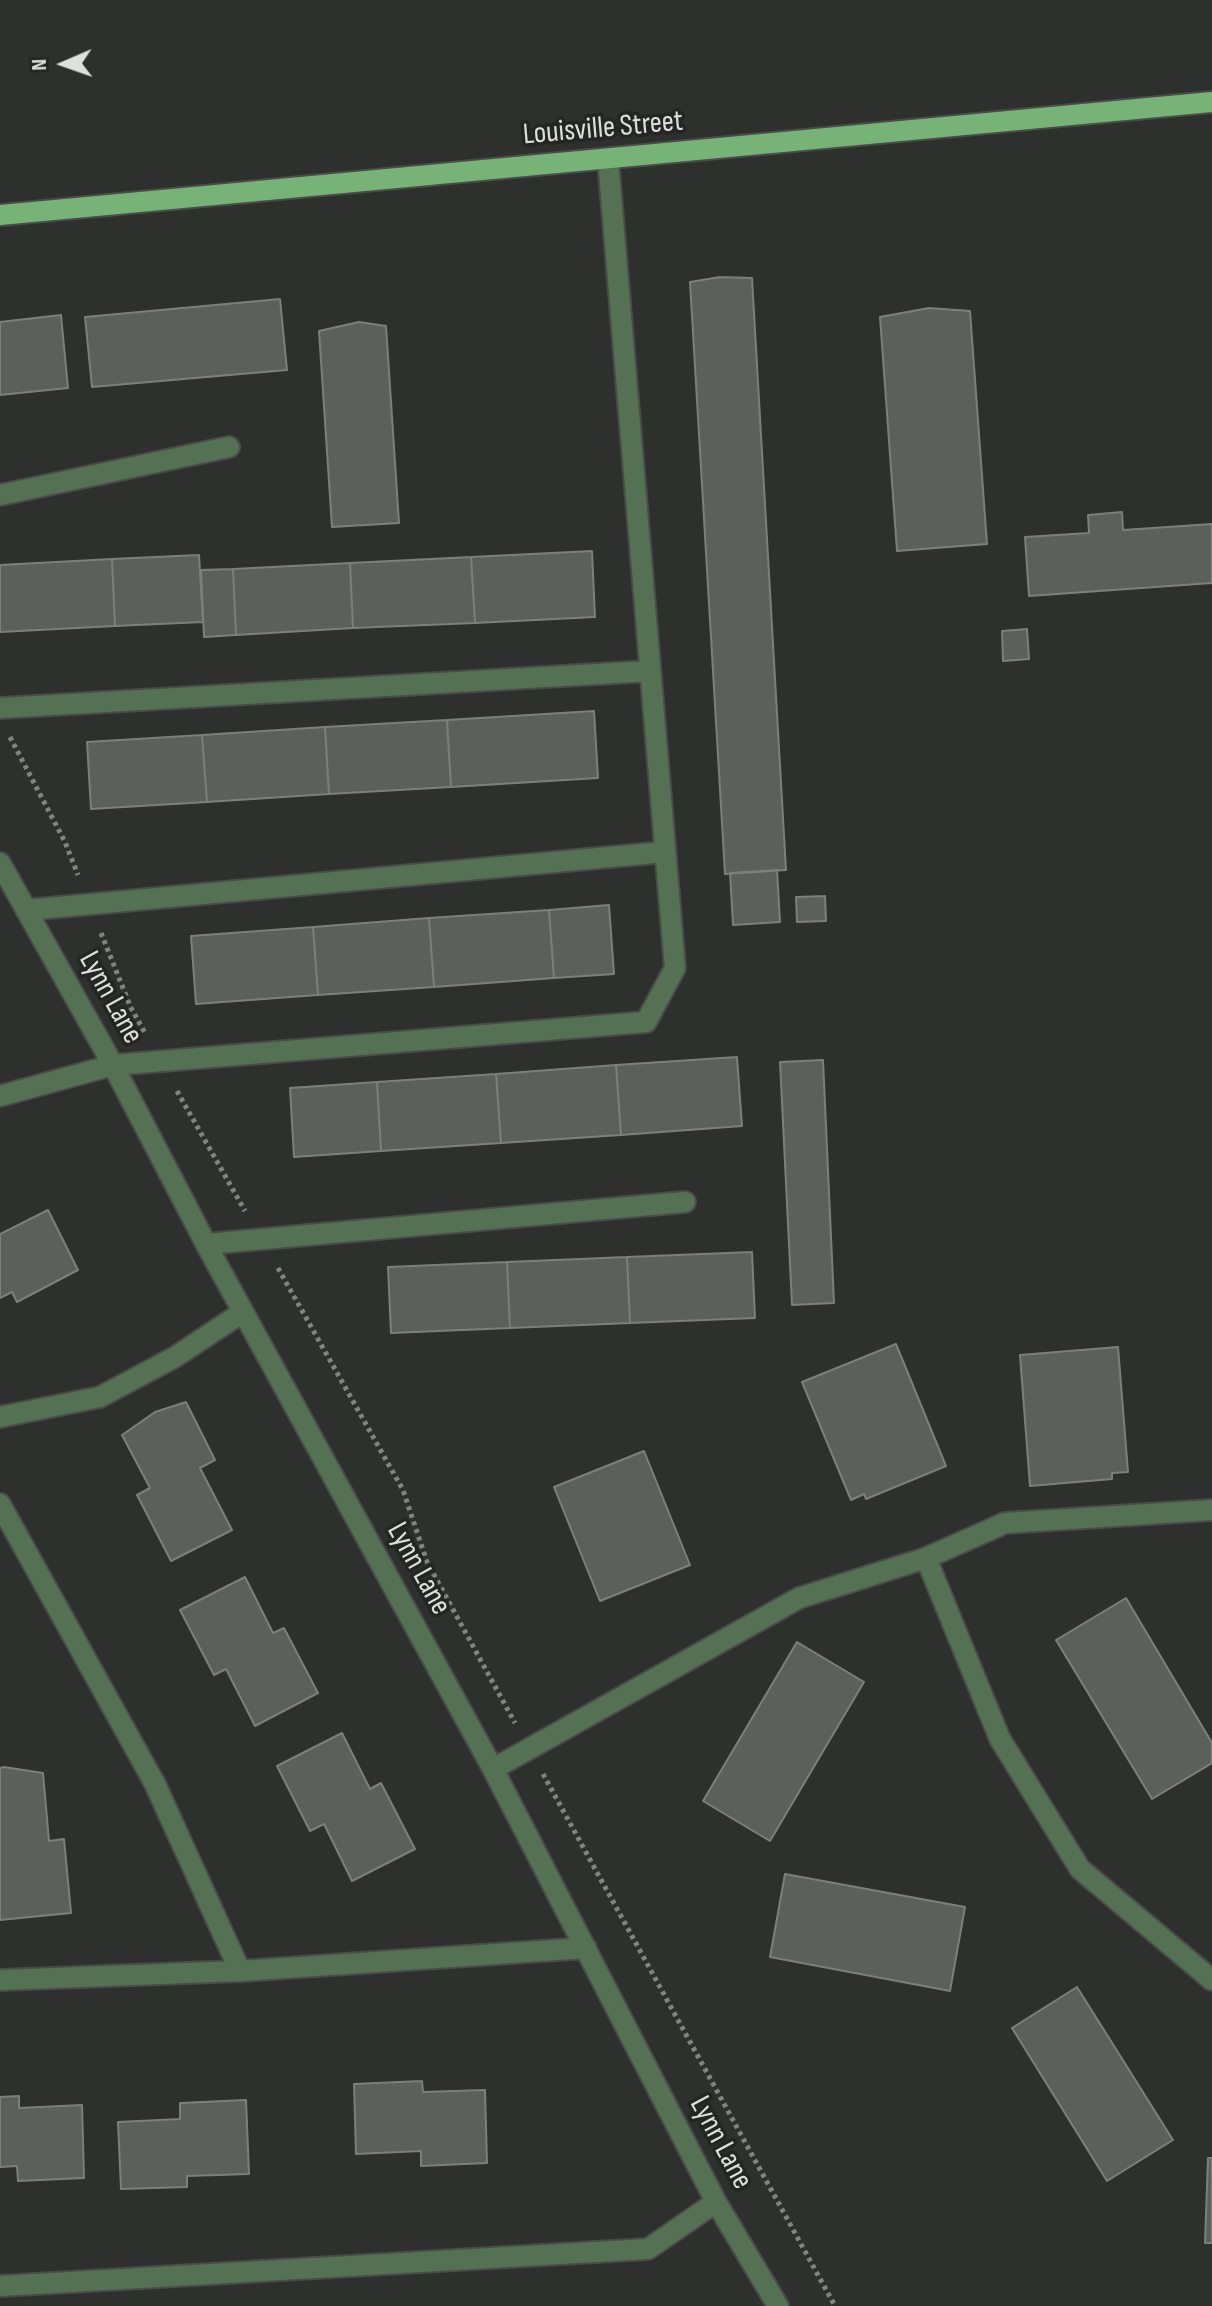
<!DOCTYPE html>
<style>
body{margin:0}
#map{position:relative;width:1212px;height:2306px;overflow:hidden;background:#2d302c;font-family:"Sofia Sans Condensed",sans-serif}
canvas{display:block}
.north{position:absolute;left:24px;top:24px;width:80px;height:80px;-webkit-text-stroke:6px #232623;paint-order:stroke;rotate:268deg;font-size:22px;font-weight:700;line-height:32px;text-align:center;color:#dee0de}
.north::after{content:'';display:block;margin:auto;width:28px;height:36px;background:#dee0de;clip-path:polygon(50% 0,100% 100%,50% 72%,0 100%)}
</style>
<div id="map">
<canvas width="1212" height="2306"></canvas>
<div class="north">N</div>
</div>
<script>
const ctx = document.querySelector('canvas').getContext('2d');
ctx.lineJoin = 'round';
function fill(path, color) { ctx.fillStyle = color; ctx.fill(path, 'evenodd'); }
const poly = rows => new Path2D(rows.map(r => 'M' + r).join(''));
function trace(path, color, width, dash) { ctx.strokeStyle = color; ctx.lineWidth = width; ctx.lineCap = dash ? 'butt' : 'round'; ctx.setLineDash(dash || []); ctx.stroke(path); }
function label(font, color, halo, rows, align = 'center') {
  ctx.font = font + ' "Sofia Sans Condensed",sans-serif'; ctx.lineWidth = 7; ctx.setLineDash([]); ctx.textBaseline = 'middle'; ctx.strokeStyle = halo; ctx.fillStyle = color; for (const [text, x, y, turn = 0] of rows) {
    ctx.save(); ctx.translate(x, y); ctx.rotate((+turn || 0) * Math.PI / 180); ctx.textAlign = isNaN(turn) ? turn : align; if (halo) ctx.strokeText(text, 0, 0); ctx.fillText(text, 0, 0); ctx.restore();
  }
}
const building = poly([
 [720,277,752,278,786,870,725,874,690,282,720,277],
 [280,299,287,370,92,387,85,317,280,299],
 [929,308,970,311,987,544,897,551,880,317,929,308],
 [61,315,68,388,0,395,0,322,61,315],
 [359,322,386,326,399,523,332,527,319,331,359,322],
 [1122,512,1123,530,1212,524,1212,583,1029,596,1025,537,1089,533,1088,515,1122,512],
 [592,551,595,617,475,623,471,557,592,551],
 [199,555,203,622,115,626,112,559,199,555],
 [471,557,475,623,353,628,350,563,471,557],
 [112,559,115,626,0,632,0,565,112,559],
 [350,563,353,628,236,635,233,569,350,563],
 [233,569,236,635,204,637,201,570,233,569],
 [1027,629,1029,659,1003,661,1002,631,1027,629],
 [594,711,598,778,451,787,447,720,594,711],
 [447,720,451,787,329,794,325,727,447,720],
 [325,727,329,794,207,802,202,735,325,727],
 [202,735,207,802,91,809,87,742,202,735],
 [777,870,780,922,733,925,730,873,777,870],
 [825,896,826,921,797,922,796,897,825,896],
 [609,905,614,974,554,978,549,910,609,905],
 [549,910,554,978,434,987,429,918,549,910],
 [429,918,434,987,318,995,313,927,429,918],
 [313,927,318,995,196,1004,191,936,313,927],
 [737,1057,742,1126,621,1135,616,1065,737,1057],
 [823,1060,834,1303,792,1305,780,1062,823,1060],
 [616,1065,621,1135,501,1143,496,1074,616,1065],
 [496,1074,501,1143,381,1151,377,1082,496,1074],
 [377,1082,381,1151,294,1157,290,1088,377,1082],
 [48,1210,78,1270,17,1302,12,1292,0,1298,0,1234,48,1210],
 [752,1252,755,1318,630,1323,627,1257,752,1252],
 [627,1257,630,1323,510,1328,507,1262,627,1257],
 [507,1262,510,1328,391,1333,388,1267,507,1262],
 [896,1344,946,1466,866,1499,864,1494,851,1500,802,1382,896,1344],
 [1118,1347,1128,1472,1112,1473,1112,1479,1030,1486,1020,1355,1118,1347],
 [186,1402,215,1460,200,1468,232,1530,171,1561,137,1495,150,1488,122,1435,155,1412,186,1402],
 [644,1451,690,1565,600,1601,554,1487,644,1451],
 [245,1577,273,1633,284,1628,318,1693,255,1726,226,1669,214,1675,180,1610,245,1577],
 [1126,1598,1212,1743,1212,1763,1152,1799,1056,1640,1126,1598],
 [797,1642,864,1682,770,1841,703,1801,797,1642],
 [342,1733,370,1789,381,1783,415,1849,352,1881,324,1824,310,1831,277,1766,342,1733],
 [4,1767,43,1773,49,1841,64,1839,71,1913,0,1920,0,1768,4,1767],
 [785,1874,965,1907,950,1991,770,1957,785,1874],
 [1077,1987,1173,2140,1107,2181,1012,2028,1077,1987],
 [422,2081,423,2092,485,2090,487,2163,421,2166,421,2151,356,2154,354,2084,422,2081],
 [19,2096,19,2108,82,2105,84,2178,18,2181,17,2166,0,2167,0,2097,19,2096],
 [246,2100,249,2174,187,2176,187,2187,121,2189,118,2122,180,2119,180,2103,246,2100],
 [1208,2158,1212,2158,1212,2243,1205,2243,1208,2158]
]);
fill(building, '#5c605c');
trace(building, '#7c807c', 2);
const minor = poly([
 [0,495,229,447],
 [0,708,650,671],
 [0,863,113,1065,206,1244,493,1769,716,2202,778,2306],
 [26,910,665,852],
 [0,1096,113,1065,646,1022,675,968,608,159],
 [206,1244,685,1202],
 [0,1417,100,1397,175,1357,243,1312],
 [0,1504,155,1784,240,1971,0,1980],
 [1212,1510,1005,1523,926,1558,1000,1739,1080,1869,1212,1980],
 [493,1769,799,1598,926,1558],
 [240,1971,586,1948],
 [0,2286,648,2249,716,2202]
]);
const major = poly([
 [0,215,1212,102]
]);
trace(minor, '#494c48', 24);
trace(major, '#494c48', 24);
trace(poly([
 [10,737,65,842,78,875],
 [101,933,131,1008,145,1033],
 [177,1091,245,1211],
 [278,1268,403,1490,427,1562,515,1723],
 [543,1774,835,2306]
]), '#828481', 5, [4, 4]);
trace(minor, '#557154', 20);
trace(major, '#77b276', 20);
label('30px', '#dee0de', '#232623', [
 ["Louisville Street",603,129,-5],
 ["Lynn Lane",110,998,61],
 ["Lynn Lane",418,1569,61],
 ["Lynn Lane",720,2143,62]
]);
</script>
